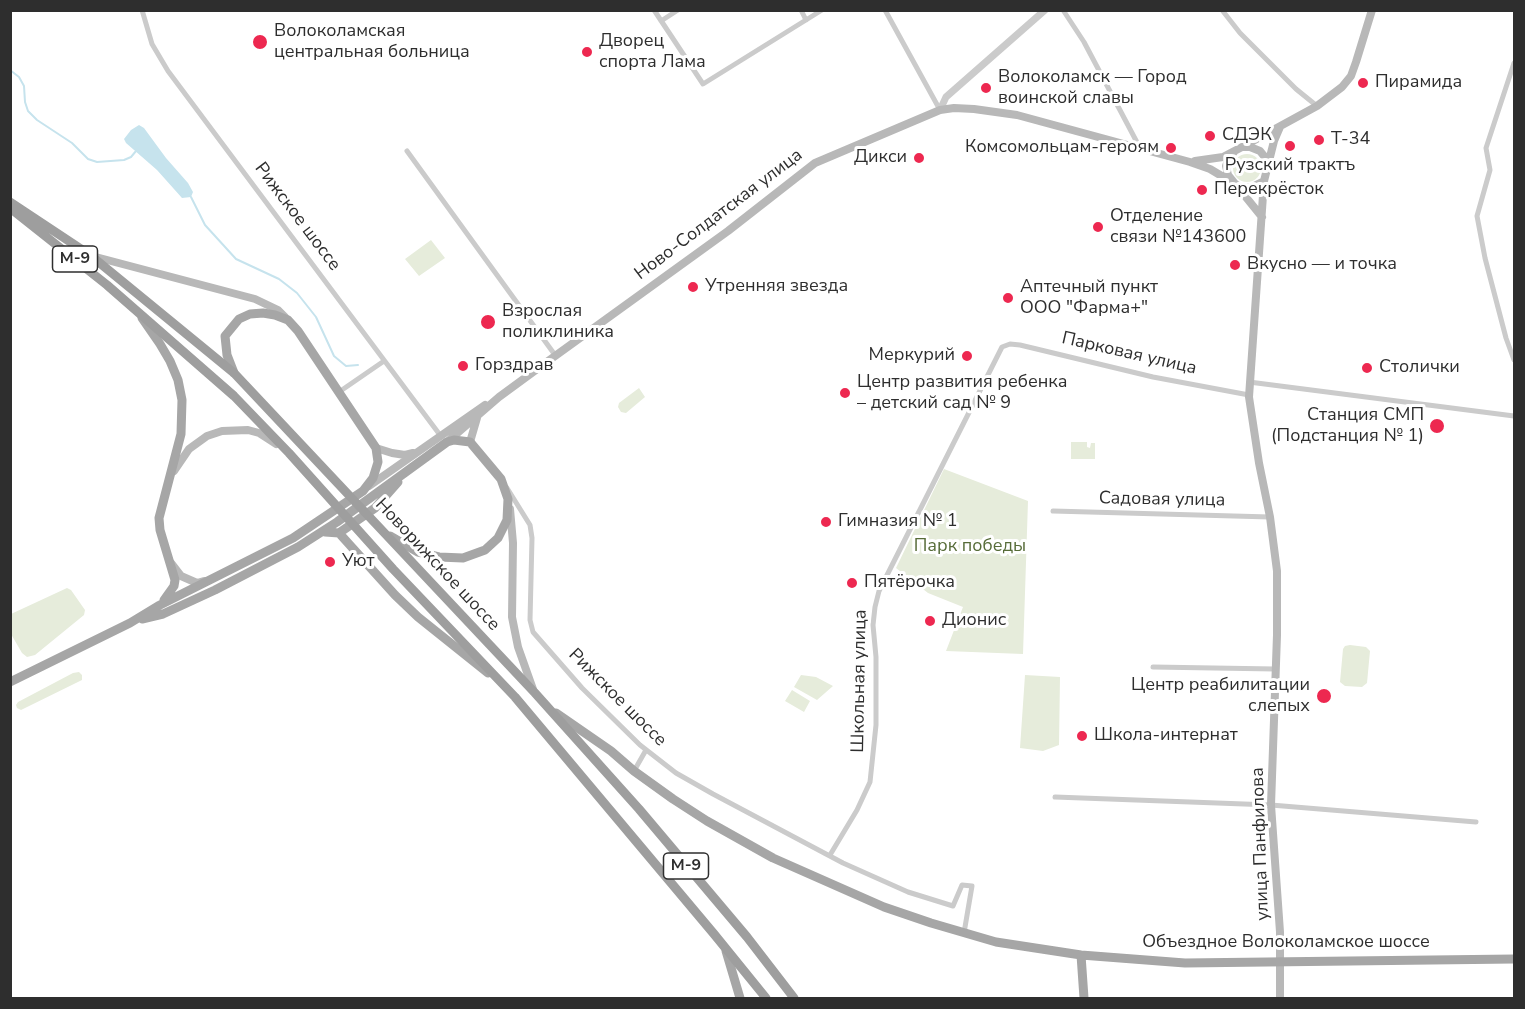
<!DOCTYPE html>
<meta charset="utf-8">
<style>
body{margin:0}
#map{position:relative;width:1525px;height:1009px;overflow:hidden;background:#fff;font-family:"Nunito Sans",sans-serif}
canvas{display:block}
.frame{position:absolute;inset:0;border:12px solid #2e2e2e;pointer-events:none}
</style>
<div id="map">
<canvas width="1525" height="1009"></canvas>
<div class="frame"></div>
</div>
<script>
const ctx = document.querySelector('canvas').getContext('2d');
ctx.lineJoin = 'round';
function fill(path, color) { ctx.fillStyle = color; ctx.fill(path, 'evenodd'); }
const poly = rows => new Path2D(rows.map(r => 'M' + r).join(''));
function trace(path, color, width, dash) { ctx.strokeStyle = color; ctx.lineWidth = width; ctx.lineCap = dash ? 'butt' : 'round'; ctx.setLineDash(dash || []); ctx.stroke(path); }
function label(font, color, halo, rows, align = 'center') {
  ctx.font = font + ' "Nunito Sans",sans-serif'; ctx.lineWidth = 6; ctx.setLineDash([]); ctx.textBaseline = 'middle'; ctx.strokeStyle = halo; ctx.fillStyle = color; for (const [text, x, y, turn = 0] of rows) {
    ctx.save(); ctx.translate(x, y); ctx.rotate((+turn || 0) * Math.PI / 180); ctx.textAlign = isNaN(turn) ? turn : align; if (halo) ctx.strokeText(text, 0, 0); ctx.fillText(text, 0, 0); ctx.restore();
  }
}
fill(poly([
 '1233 168a14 14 0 1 1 28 0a14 14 0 1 1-28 0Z',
 [431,240,445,258,419,276,405,259],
 [639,388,645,397,626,413,621,412,618,407,619,403],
 [1071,442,1087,442,1087,447,1090,448,1091,443,1095,443,1095,459,1071,459],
 [944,469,1028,501,1023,654,946,651,963,607,928,593,896,568],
 [67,588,71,590,85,610,84,615,35,655,27,657,22,653,11,634,11,614],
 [1350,645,1366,647,1370,651,1367,683,1362,687,1345,686,1340,682,1343,649,1345,646],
 [79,672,82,675,82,680,21,710,17,708,16,705,18,702,73,673],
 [801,675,816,677,833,686,817,700,794,687],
 [1025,675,1060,677,1059,745,1043,751,1020,748],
 [792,690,810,701,804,712,785,701]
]), '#e6ecdb');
fill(poly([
 [139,125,144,128,166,158,188,183,193,192,191,197,182,198,157,170,126,143,124,139,131,130]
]), '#c6e3ed');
trace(poly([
 [10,70,19,77,24,86,25,102,28,111,37,120,72,143,88,159,97,162,124,160,131,157,136,151],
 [191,197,205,225,236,259,279,279,297,293,316,317,334,356,346,366,358,365]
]), '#c6e3ed', 2);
trace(poly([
 [142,10,152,44,168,71,440,435],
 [654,10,703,84,822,10],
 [801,10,806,20],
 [885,10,940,110],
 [1063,10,1084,42,1140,148],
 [1222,10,1240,33,1296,89,1317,106],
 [661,21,678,10],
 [1514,63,1486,148,1490,170,1477,216,1485,258,1506,338,1514,360],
 [407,151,555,355],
 [1249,382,1514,416],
 [339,392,384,361],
 [507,488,530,525,532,538,530,620,533,632,582,688,640,745,676,773,713,794,843,863,908,892,953,906,962,885,972,886,964,933],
 [1053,511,1270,517],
 [1153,667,1275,669],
 [634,771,646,750],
 [1055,797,1271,805,1476,822],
 [830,855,857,810,870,782,876,725,876,657,873,625,875,607,879,591,1002,347,1010,344,1020,345,1153,377,1249,395]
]), '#cbcbcb', 5);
trace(poly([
 [940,110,946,97,1045,10]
]), '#cbcbcb', 7);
trace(poly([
 [1243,147,1250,147,1260,151,1264,156,1268,164],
 [1234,152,1229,158,1226,166,1228,175,1262,217],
 [1195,161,1223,157,1242,147,1317,106,1342,87,1351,76,1356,62,1372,10],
 [92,256,255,299,278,310,285,317],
 [447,442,499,397,544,364,728,231,815,163,940,110,954,108,974,109,1017,115,1190,162,1210,169,1240,187,1250,188,1264,181],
 [470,442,477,418],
 [376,448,392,453,405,455,413,453],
 [174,471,189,449,207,436,222,431,248,430,259,433,276,444],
 [369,486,485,405],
 [510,509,513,543,512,617,518,647,534,692],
 [171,563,181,576,197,583,204,581],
 [1280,998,1280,932,1271,805,1277,635,1277,571,1270,517,1259,463,1249,397,1264,181,1274,141,1280,127]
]), '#b8b8b8', 8);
trace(poly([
 [142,318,160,344,170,361,178,380,182,400,181,434,159,518,160,530,175,580,174,586,164,600],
 [325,532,339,533,395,595,418,617,488,673],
 [339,533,375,508,398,482],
 [142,619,163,614,215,590,298,547,337,522,447,442,454,440,470,442,501,479,508,499,507,520,498,538,485,550,463,558,439,557,418,552,390,536],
 [10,682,130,623,158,606,293,538,363,491,373,478,378,462,376,448,298,331,288,320,275,315,263,313,250,314,239,319,225,336,227,355,234,373],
 [556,713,611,751,634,771,673,799,707,821,773,858,884,907,931,923,996,942,1081,955,1185,963,1514,959],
 [726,951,740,998],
 [1081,955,1084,998]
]), '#a6a6a6', 9);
trace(poly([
 [10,202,90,255,234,373,535,693,639,809,747,937,794,998],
 [15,212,107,285,234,396,289,453,393,569,515,697,714,934,766,998]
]), '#9e9e9e', 9);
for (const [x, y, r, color] of [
 [260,42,8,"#ed2850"],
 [587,52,6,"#ed2850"],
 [1363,83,6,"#ed2850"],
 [986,88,6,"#ed2850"],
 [1210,136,6,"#ed2850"],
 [1319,140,6,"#ed2850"],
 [1290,146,6,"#ed2850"],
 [1171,148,6,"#ed2850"],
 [919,158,6,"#ed2850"],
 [1202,190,6,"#ed2850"],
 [1098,227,6,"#ed2850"],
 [1235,265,6,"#ed2850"],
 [693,287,6,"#ed2850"],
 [1008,298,6,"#ed2850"],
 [488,322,8,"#ed2850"],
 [967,356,6,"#ed2850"],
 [463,366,6,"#ed2850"],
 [1367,368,6,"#ed2850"],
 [845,393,6,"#ed2850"],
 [1437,426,8,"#ed2850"],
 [826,522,6,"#ed2850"],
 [330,562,6,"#ed2850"],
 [852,583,6,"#ed2850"],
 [930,621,6,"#ed2850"],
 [1324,696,8,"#ed2850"],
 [1082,736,6,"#ed2850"]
]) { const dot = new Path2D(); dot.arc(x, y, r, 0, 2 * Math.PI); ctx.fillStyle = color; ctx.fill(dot); trace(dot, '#fff', 2); }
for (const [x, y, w] of [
 [75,259,45],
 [686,866,45]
]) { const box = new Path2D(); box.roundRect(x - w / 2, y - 13, w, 26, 4.5); ctx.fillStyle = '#fff'; ctx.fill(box); trace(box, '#2e2e2e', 1.5); }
label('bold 16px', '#2e2e2e', null, [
 ["М-9",75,259],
 ["М-9",686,866]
]);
label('18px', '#2e2e2e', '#fff', [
 ["Волоколамская",274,32],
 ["центральная больница",274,53],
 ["Дворец",599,42],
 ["спорта Лама",599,63],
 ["Волоколамск — Город",998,78],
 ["воинской славы",998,99],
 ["Пирамида",1375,83],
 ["СДЭК",1222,136],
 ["Т-34",1331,140],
 ["Комсомольцам-героям",1159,148,"right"],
 ["Дикси",907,158,"right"],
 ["Рузский трактъ",1290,166,"center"],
 ["Перекрёсток",1214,190],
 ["Отделение",1110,217],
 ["связи №143600",1110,238],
 ["Вкусно — и точка",1247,265],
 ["Утренняя звезда",705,287],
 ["Аптечный пункт",1020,288],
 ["ООО \"Фарма+\"",1020,309],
 ["Взрослая",502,312],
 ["поликлиника",502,333],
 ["Меркурий",955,356,"right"],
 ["Горздрав",475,366],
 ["Столички",1379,368],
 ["Центр развития ребенка",857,383],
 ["– детский сад № 9",857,404],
 ["Станция СМП",1424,416,"right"],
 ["(Подстанция № 1)",1424,437,"right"],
 ["Гимназия № 1",838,522],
 ["Уют",342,562],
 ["Пятёрочка",864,583],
 ["Дионис",942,621],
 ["Центр реабилитации",1310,686,"right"],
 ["слепых",1310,707,"right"],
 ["Школа-интернат",1094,736]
], 'left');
label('18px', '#2e2e2e', '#fff', [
 ["Ново-Солдатская улица",719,215,-37],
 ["Рижское шоссе",297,217,53],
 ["Парковая улица",1129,354,13],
 ["Садовая улица",1162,500,1],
 ["Новорижское шоссе",437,565,47],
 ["Школьная улица",860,681,-89],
 ["Рижское шоссе",617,698,45],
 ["улица Панфилова",1261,844,-92],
 ["Объездное Волоколамское шоссе",1286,943]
]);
label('18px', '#576c39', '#fff', [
 ["Парк победы",970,547]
]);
</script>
